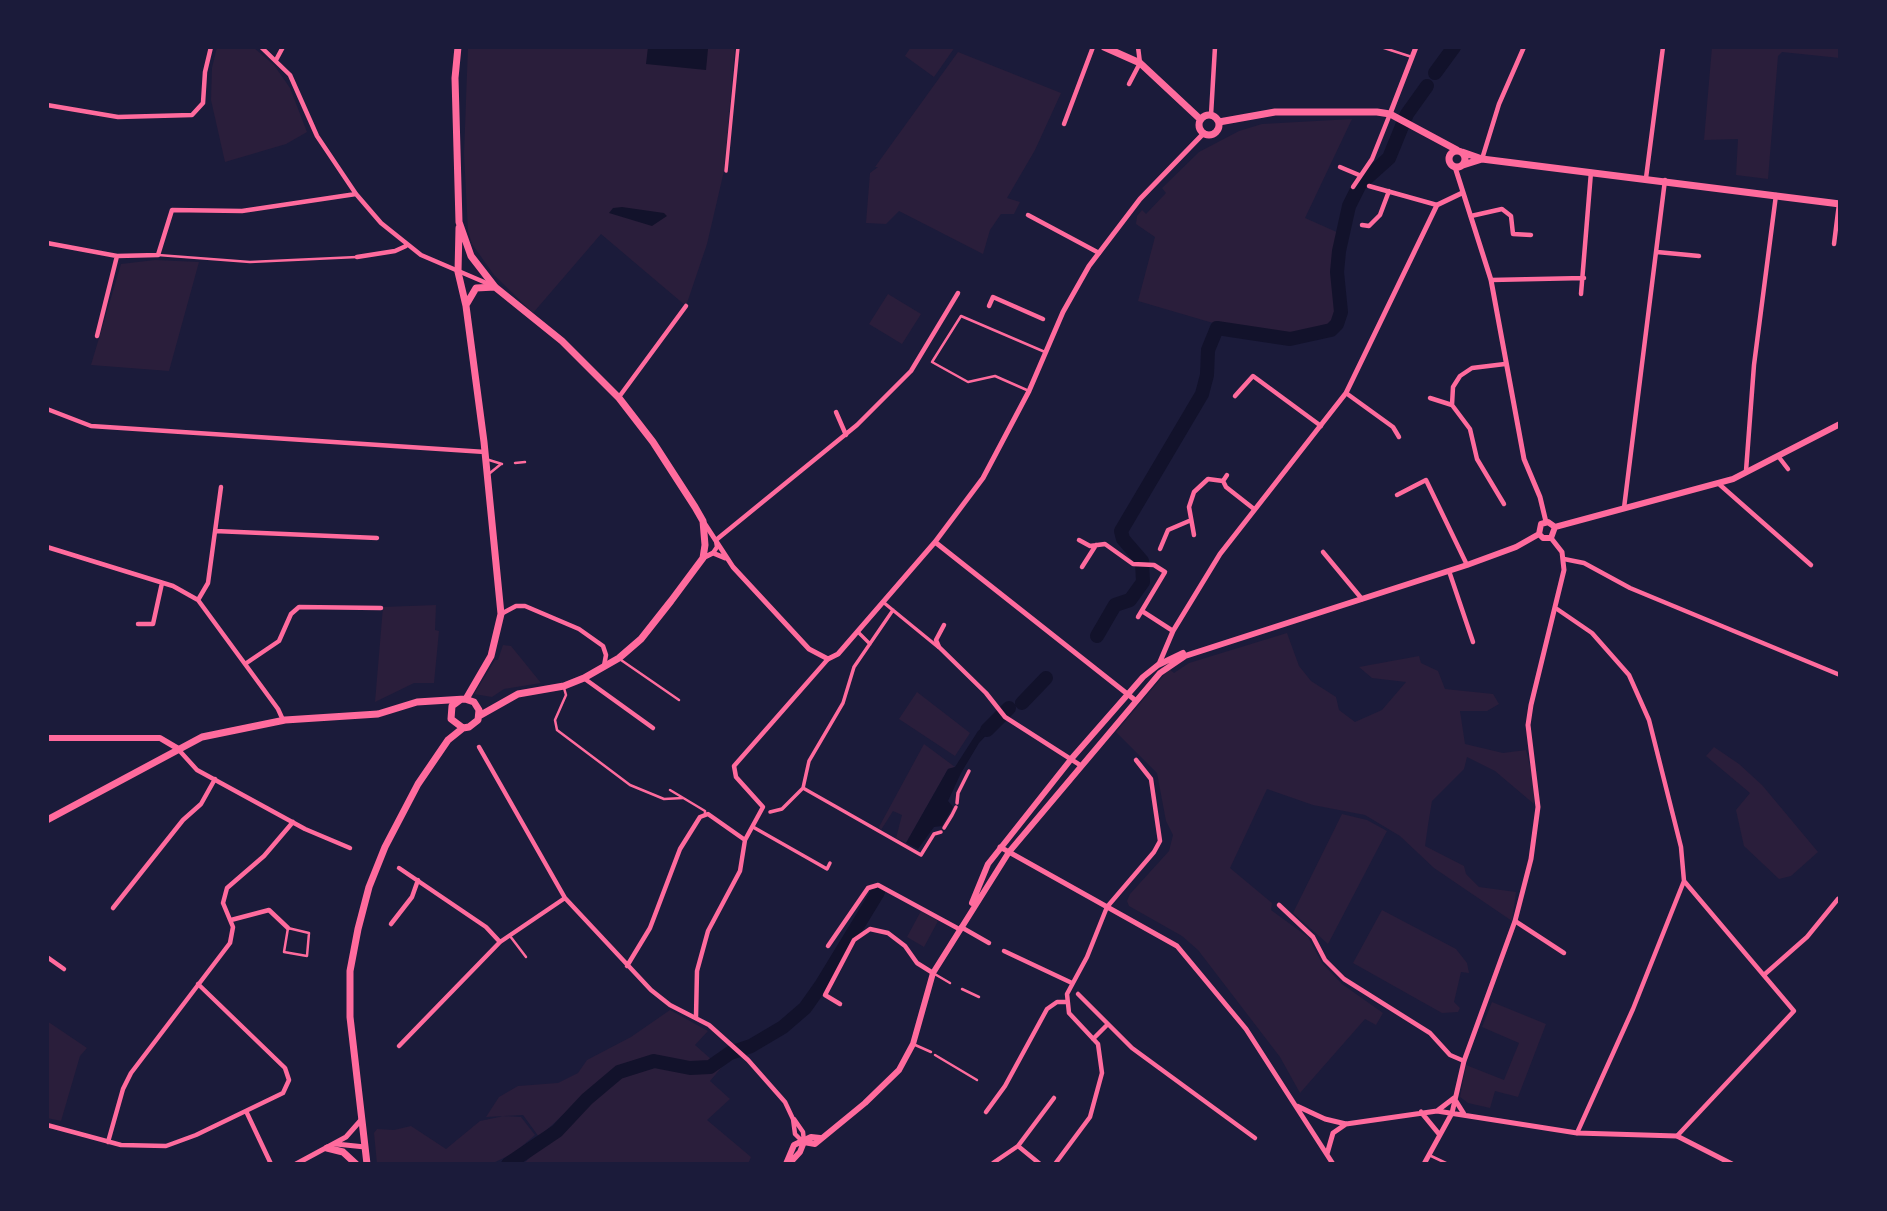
<!DOCTYPE html>
<style>
body{margin:0}
#map{position:relative;width:1887px;height:1211px;overflow:hidden;background:#1b1b3a;font-family:Signika,sans-serif}
canvas{display:block}
.frame{position:absolute;inset:0;border:49px solid #1b1b3a;pointer-events:none}
</style>
<div id="map">
<canvas width="1887" height="1211"></canvas>
<div class="frame"></div>
</div>
<script>
const ctx = document.querySelector('canvas').getContext('2d');
ctx.lineJoin = 'round';
function fill(path, color) { ctx.fillStyle = color; ctx.fill(path, 'evenodd'); }
const poly = rows => new Path2D(rows.map(r => 'M' + r).join(''));
function trace(path, color, width, dash) { ctx.strokeStyle = color; ctx.lineWidth = width; ctx.lineCap = dash ? 'butt' : 'round'; ctx.setLineDash(dash || []); ctx.stroke(path); }
fill(poly([
 [217,47,253,47,274,65,290,88,307,132,286,144,225,162,211,100,212,68],
 [468,47,735,47,724,171,707,244,686,306,601,234,533,313,494,275,472,244,468,231,464,154],
 [911,47,955,47,934,77,905,56],
 [1712,47,1840,47,1840,58,1782,52,1778,56,1768,179,1736,175,1738,139,1704,140],
 [958,52,1061,93,1035,150,1007,198,1020,202,1014,214,1001,214,990,230,983,254,899,211,886,224,866,223,870,173,878,167,875,167],
 [1352,119,1305,218,1341,234,1334,252,1333,273,1339,311,1331,326,1293,334,1213,323,1138,301,1155,237,1136,224,1137,216,1142,210,1146,214,1166,193,1162,188,1199,152,1239,131,1262,124],
 [155,260,199,262,169,371,91,365,121,264],
 [888,294,921,314,902,344,869,324],
 [436,605,435,630,439,631,434,683,414,683,375,702,383,607],
 [1287,633,1299,666,1311,681,1336,697,1339,710,1355,722,1382,710,1406,682,1372,678,1359,667,1419,656,1421,663,1438,671,1445,689,1493,694,1499,704,1487,711,1460,711,1465,744,1503,753,1526,750,1535,786,1534,804,1495,771,1467,757,1464,769,1432,801,1428,825,1425,846,1464,866,1466,874,1479,887,1516,892,1512,921,1434,868,1400,836,1365,815,1313,805,1267,789,1230,868,1272,903,1271,910,1308,937,1322,963,1342,984,1383,1013,1376,1025,1365,1019,1300,1093,1280,1057,1198,950,1182,936,1129,906,1127,901,1130,894,1169,851,1173,835,1166,821,1157,773,1116,732,1169,669,1174,673,1189,663],
 [503,645,511,646,541,683,504,689,492,697,474,694,495,660,498,660],
 [917,692,970,733,955,756,899,719],
 [924,744,955,767,948,769,906,843,896,838,902,815,893,811,881,830,879,827],
 [1714,747,1739,764,1762,785,1818,852,1791,876,1779,879,1744,846,1736,810,1750,793,1706,756],
 [1342,814,1367,820,1387,831,1328,944,1293,913],
 [1382,910,1456,949,1467,963,1469,973,1461,972,1454,1002,1460,1008,1458,1012,1442,1013,1353,963],
 [921,911,938,921,924,947,907,937],
 [1492,1002,1546,1024,1518,1097,1495,1091,1490,1108,1468,1103,1460,1097,1466,1065,1504,1080,1519,1043,1482,1027],
 [670,1010,708,1031,695,1045,721,1068,710,1081,730,1099,707,1120,751,1157,748,1164,523,1164,585,1107,578,1101,539,1137,523,1115,486,1117,499,1097,518,1086,558,1083,578,1073,587,1060,631,1037],
 [47,1021,87,1048,80,1056,61,1121,47,1118],
 [504,1116,521,1117,535,1135,514,1153,491,1164,377,1164,374,1133,377,1129,394,1130,411,1126,446,1149,480,1121]
]), '#2a1e3b');
fill(poly([
 [648,47,708,49,706,70,646,64],
 [622,207,664,213,667,216,652,226,609,213,613,208],
 [997,716,999,722,979,743,961,773,948,801,953,807,942,826,934,827,918,849,906,843,948,769,955,767,978,731]
]), '#12122b');
trace(poly([
 [1435,73,1454,47],
 [1097,636,1115,605,1130,600,1143,582,1142,561,1123,539,1121,531,1202,394,1207,375,1208,350,1217,328,1290,339,1331,330,1337,324,1341,312,1337,272,1339,251,1349,206,1360,184,1389,158,1407,114,1427,86],
 [1022,703,1046,678],
 [987,730,1009,708],
 [508,1164,557,1131,587,1099,619,1072,654,1061,690,1068,710,1067,730,1053,751,1046,783,1027,805,1008,822,984,878,892]
]), '#12122b', 14);
trace(poly([
 [1381,47,1412,57],
 [158,255,250,262,357,257],
 [1029,391,995,376,968,382,932,362,961,316,1045,352],
 [489,460,502,464],
 [515,463,525,462],
 [490,473,501,464],
 [621,660,679,700],
 [564,688,566,695,555,720,557,730,630,785,664,799,683,798],
 [670,790,705,811,705,814],
 [288,928,309,933,307,956,284,952,288,928],
 [510,936,526,957],
 [933,973,950,983],
 [962,989,979,997],
 [913,1044,931,1052],
 [935,1055,977,1080],
 [1429,1155,1448,1164]
]), '#ff6b9d', 2.5);
trace(poly([
 [726,171,738,47],
 [883,602,938,647],
 [858,632,870,644],
 [803,788,921,855,934,834,941,832],
 [957,803,958,793,969,771],
 [770,812,782,809,803,788,809,761,843,703,854,667,893,610],
 [952,815,956,807],
 [753,827,827,869,830,863],
 [944,828,952,815]
]), '#ff6b9d', 3.5);
trace(poly([
 [261,47,290,75,317,136,356,194,381,223,421,255,491,285],
 [276,60,283,47],
 [1129,84,1140,63,1138,47],
 [47,105,118,117,192,115,203,103,205,72,211,47],
 [1211,115,1215,47],
 [1064,124,1093,47],
 [1482,159,1499,104,1524,47],
 [1340,167,1359,175],
 [1646,178,1663,47],
 [1369,186,1437,205],
 [1353,187,1372,159,1390,114],
 [1028,215,1099,253],
 [1471,216,1502,209,1511,216,1513,234,1531,235],
 [1362,225,1369,226,1380,215,1389,191],
 [47,243,117,256,158,255,172,210,242,211,356,194],
 [1834,244,1839,204],
 [1657,252,1699,256],
 [357,257,395,251,406,246],
 [1491,280,1584,278],
 [1581,294,1591,172],
 [989,306,993,297,1043,319],
 [97,336,117,256],
 [1346,393,1393,427,1399,437],
 [1235,396,1253,376,1321,426],
 [619,397,686,306],
 [1430,398,1452,405],
 [47,409,91,426,485,452],
 [836,412,846,435],
 [1778,456,1788,469],
 [1746,471,1754,365,1776,195],
 [1227,475,1223,481,1226,487,1254,509],
 [1719,484,1811,565],
 [1397,495,1426,480,1467,565],
 [1504,504,1477,459,1470,429,1452,405,1453,387,1460,376,1472,368,1505,364],
 [1624,508,1665,180],
 [215,531,377,538],
 [1194,535,1189,507,1194,492,1208,479,1223,481],
 [1079,540,1090,546,1105,544,1133,564,1154,565,1165,572,1138,617],
 [47,547,173,586,198,600,278,709,283,720],
 [1160,549,1168,530,1189,521],
 [1323,552,1362,599],
 [713,553,717,547,716,540,857,425,911,371,958,293],
 [1564,559,1584,563,1630,588,1840,675],
 [1082,567,1096,545],
 [1449,571,1473,642],
 [198,600,208,583,221,487],
 [1557,609,1592,633,1629,675,1649,720,1681,847,1684,881,1633,1009,1577,1133],
 [1142,611,1173,631],
 [501,614,516,606,525,606,579,629,603,646,606,655,604,666],
 [138,624,153,624,162,583],
 [944,625,936,640,939,647,986,693,1005,717,1080,765],
 [245,664,279,641,291,614,299,607,381,608],
 [585,679,653,728],
 [479,747,565,898,651,990,670,1005,709,1025,748,1060,785,1102,793,1119,795,1134,803,1142],
 [178,749,197,770,305,829,350,848],
 [399,868,486,927,500,942],
 [1279,905,1313,937,1325,960,1344,979,1430,1033,1450,1055,1464,1061],
 [113,908,183,820,201,804,215,779],
 [231,920,269,910,288,928],
 [1515,921,1564,953],
 [391,924,412,897,418,880],
 [961,927,989,943],
 [828,946,868,888,878,885,959,929],
 [1004,951,1072,983],
 [47,957,64,969],
 [627,966,650,928,680,849,700,817,708,814,745,840],
 [1765,974,1807,937,1838,899,1840,901],
 [1078,994,1132,1048,1255,1138],
 [840,1004,825,995,854,940,870,929,888,933,905,946,917,963,933,973],
 [696,1017,697,971,708,931,740,871,745,840,763,807,736,777,734,766,828,659],
 [1093,1039,1107,1025],
 [399,1046,500,942,565,898],
 [246,1111,271,1164],
 [986,1112,1005,1086,1047,1009,1057,1002,1066,1002],
 [794,1119,803,1132,804,1142],
 [47,1125,121,1145,166,1146,196,1135,283,1093,289,1080,285,1068,198,984],
 [1677,1136,1794,1011,1684,881],
 [108,1142,123,1089,131,1073,230,943,233,927,223,903,227,888,264,856,293,822],
 [1018,1146,1054,1098],
 [993,1163,1018,1146,1040,1164],
 [1055,1164,1090,1117,1102,1073,1098,1044,1069,1013,1067,994,1087,957,1107,907,1154,852,1160,841,1151,779,1136,760]
]), '#ff6b9d', 4.5);
trace(poly([
 [1390,114,1416,47],
 [1455,167,1491,280,1524,459,1540,497,1546,522],
 [703,521,733,567,809,649,828,659,838,654,935,542,983,478,1029,391,1063,312,1089,266,1140,199,1203,134],
 [935,542,1135,700],
 [703,558,713,553,725,558],
 [1159,664,1173,631,1220,554,1346,393,1437,205,1462,193],
 [1000,847,1177,946,1246,1029,1333,1164],
 [1454,1098,1464,1114],
 [1297,1106,1325,1119,1346,1124,1437,1111,1577,1133,1677,1136,1732,1164],
 [1437,1111,1454,1098],
 [1421,1112,1439,1134],
 [336,1144,365,1147],
 [1327,1154,1333,1133,1346,1124],
 [296,1164,346,1137,361,1120],
 [1424,1164,1452,1113,1464,1061,1515,921,1531,859,1538,807,1528,725,1531,705,1564,570,1562,552,1551,538]
]), '#ff6b9d', 5);
trace(poly([
 [1555,527,1733,479,1840,424],
 [1539,534,1543,538,1551,538,1555,527],
 [1539,534,1541,524,1548,522,1555,527],
 [47,738,160,738,177,748],
 [972,903,988,864,1072,758,1143,677,1158,665,1183,653],
 [804,1142,815,1144,865,1103,899,1070,913,1044,933,973,1009,852,1160,673,1185,656,1467,565,1516,547,1539,534],
 [786,1164,794,1145,811,1137,820,1138],
 [789,1164,800,1152,804,1142]
]), '#ff6b9d', 6);
trace(poly([
 [458,47,455,78,459,222,471,256,495,287,562,341,619,398,653,442,695,507,703,521,705,545,703,558,671,601,641,639,619,658,584,678,564,686,518,694,479,716],
 [1104,47,1140,63,1200,119],
 '1199 125a10 10 0 1 1 20 0a10 10 0 1 1-20 0Z',
 [1219,122,1275,112,1377,112,1390,114,1457,150],
 '1449 159a8 8 0 1 1 16 0a8 8 0 1 1-16 0Z',
 [1462,152,1482,159,1840,204],
 [1463,165,1482,159],
 [459,228,458,272,466,306,484,442,501,614,491,656,466,699],
 [466,305,476,288,495,287],
 [47,820,202,737,285,720,378,714,417,702,465,699,474,702,479,710,478,720,469,727,463,728,451,719,452,706,460,700],
 [327,1148,343,1152,356,1164],
 [367,1164,350,1017,350,971,358,929,369,887,385,847,418,784,448,740,463,728]
]), '#ff6b9d', 7);
</script>
